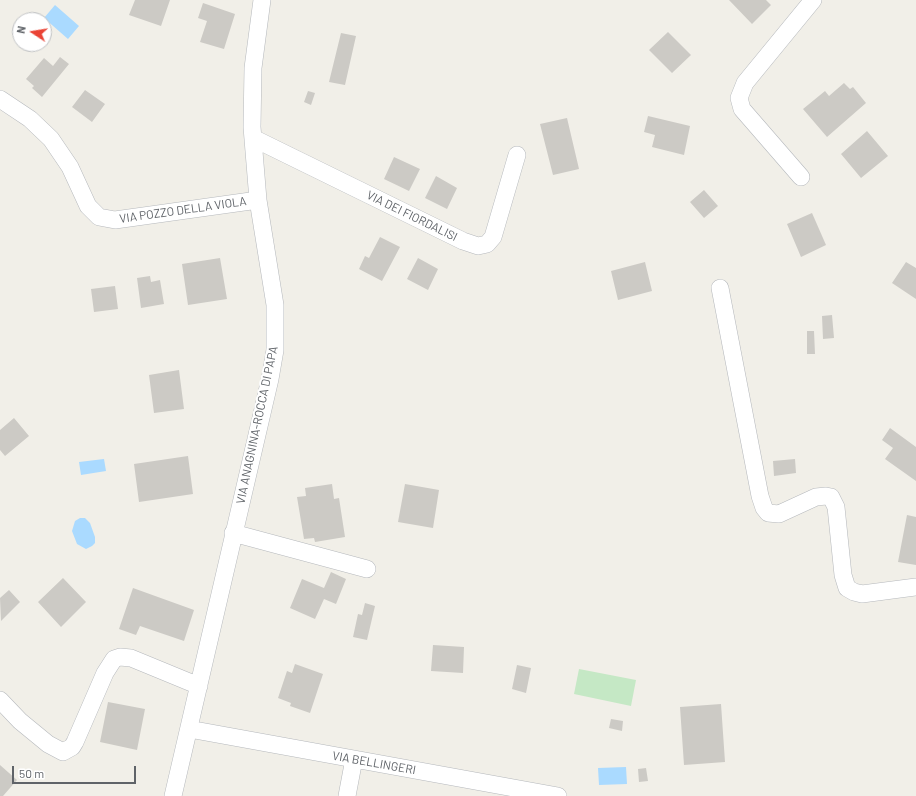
<!DOCTYPE html>
<style>
body{margin:0}
#map{position:relative;width:916px;height:796px;overflow:hidden;background:#f1efe8;font-family:Barlow,sans-serif}
canvas{display:block}
.north{position:absolute;left:12px;top:12px;width:40px;height:40px;box-sizing:border-box;background:#fff;border:1px solid #bfc1c3;border-radius:50%;rotate:282deg;font-size:11px;font-weight:700;line-height:16px;text-align:center;color:#5f6368}
.north::after{content:'';display:block;margin:auto;width:14px;height:18px;background:#ea4335;clip-path:polygon(50% 0,100% 100%,50% 72%,0 100%)}
.scale{position:absolute;left:12px;top:766px;width:124px;height:18px;box-sizing:border-box;border:2px solid #5f6368;border-top:0;padding-left:5px;font-size:12px;line-height:14px;white-space:nowrap;color:#5f6368;-webkit-text-stroke:3px #fff;paint-order:stroke}
</style>
<div id="map">
<canvas width="916" height="796"></canvas>
<div class="north">N</div>
<div class="scale">50 m</div>
</div>
<script>
const ctx = document.querySelector('canvas').getContext('2d');
ctx.lineJoin = 'round';
function fill(path, color) { ctx.fillStyle = color; ctx.fill(path, 'evenodd'); }
const poly = rows => new Path2D(rows.map(r => 'M' + r).join(''));
function trace(path, color, width, dash) { ctx.strokeStyle = color; ctx.lineWidth = width; ctx.lineCap = dash ? 'butt' : 'round'; ctx.setLineDash(dash || []); ctx.stroke(path); }
function label(font, color, halo, rows, align = 'center') {
  ctx.font = font + ' Barlow,sans-serif'; ctx.lineWidth = 4; ctx.setLineDash([]); ctx.textBaseline = 'middle'; ctx.strokeStyle = halo; ctx.fillStyle = color; for (const [text, x, y, turn = 0] of rows) {
    ctx.save(); ctx.translate(x, y); ctx.rotate((+turn || 0) * Math.PI / 180); ctx.textAlign = isNaN(turn) ? turn : align; if (halo) ctx.strokeText(text, 0, 0); ctx.fillText(text, 0, 0); ctx.restore();
  }
}
fill(poly([
 [579,669,636,680,631,706,574,694]
]), '#c5e8c5');
fill(poly([
 [55,5,79,26,68,39,44,18],
 [104,459,106,471,81,475,79,462],
 [85,518,90,523,95,537,95,543,92,546,86,549,77,544,72,531,75,521,80,518],
 [626,767,627,784,599,785,598,768]
]), '#aadaff');
fill(poly([
 [135,0,170,0,161,26,129,15],
 [729,0,766,0,771,5,752,24],
 [203,3,235,14,224,49,200,42,207,21,198,18],
 [668,32,691,55,672,73,649,50],
 [341,33,356,36,345,85,329,82],
 [60,57,69,64,42,97,32,88,34,86,26,79,44,58,53,66],
 [844,83,850,89,853,87,866,103,827,137,803,109,825,91,829,96],
 [85,90,105,104,92,122,72,107],
 [308,91,315,93,311,105,304,102],
 [648,116,690,126,684,155,652,147,655,135,644,132],
 [567,118,579,169,553,175,540,124],
 [867,131,888,156,861,178,841,154],
 [394,157,420,169,409,191,384,179],
 [436,176,457,188,447,209,425,198],
 [704,190,718,206,704,218,690,202],
 [812,213,826,245,801,257,787,224],
 [380,237,400,247,382,281,359,269,365,256,369,258],
 [220,258,227,299,188,305,182,264],
 [418,258,438,269,428,290,407,279],
 [645,262,652,291,618,300,611,271],
 [906,262,916,268,916,299,892,283],
 [150,276,151,282,160,280,164,304,141,308,137,278],
 [115,286,118,309,94,312,91,289],
 [832,315,834,338,823,339,822,316],
 [807,331,814,331,815,354,807,354],
 [179,370,184,409,154,413,149,375],
 [14,418,29,436,5,456,0,450,0,430],
 [890,428,916,447,916,481,885,459,893,448,882,440],
 [188,456,193,494,139,502,134,464],
 [795,459,796,473,774,476,773,461],
 [332,484,334,499,339,498,345,537,315,542,314,538,304,539,297,497,306,496,305,488],
 [405,484,439,490,433,528,398,522],
 [907,515,916,517,916,565,898,562],
 [331,572,346,579,336,604,324,599,315,619,290,608,302,579,324,588],
 [63,578,86,602,61,627,38,602],
 [133,588,194,610,184,641,140,626,136,635,119,629],
 [9,590,20,602,1,621,0,598],
 [365,603,375,606,367,640,353,637,358,614,362,615],
 [433,645,464,647,463,673,431,671],
 [295,664,323,674,310,713,290,706,291,703,278,698,287,671,292,673],
 [517,665,531,668,526,693,512,689],
 [108,702,145,709,137,750,100,742],
 [721,704,725,762,684,765,680,707],
 [611,719,623,721,622,731,609,728],
 [0,765,17,780,3,796,0,796],
 [646,768,648,781,639,782,638,769]
]), '#cccac5');
const minor = poly([
 [0,99,30,119,51,139,70,167,88,206,99,217,115,220,258,200],
 [253,138,463,241,478,246,487,244,493,237,517,155],
 [801,177,742,109,739,98,745,83,813,0],
 [720,288,760,496,764,508,768,513,779,514,816,497,826,496,831,497,836,507,843,575,847,588,854,592,862,594,916,587],
 [233,533,367,569],
 [0,700,20,721,48,744,63,752,72,747,75,742,105,673,114,659,120,657,131,658,199,686],
 [189,729,558,796],
 [173,796,270,379,275,350,275,305,258,200,252,127,253,68,262,0],
 [347,796,354,759]
]);
trace(minor, '#b5b8bc', 18);
trace(minor, '#fff', 17);
label('12px', '#5f6368', '#fff', [
 ["VIA POZZO DELLA VIOLA",183,210,-8],
 ["VIA DEI FIORDALISI",412,216,26],
 ["VIA ANAGNINA-ROCCA DI PAPA",257,425,-78],
 ["VIA BELLINGERI",374,763,10]
]);
</script>
